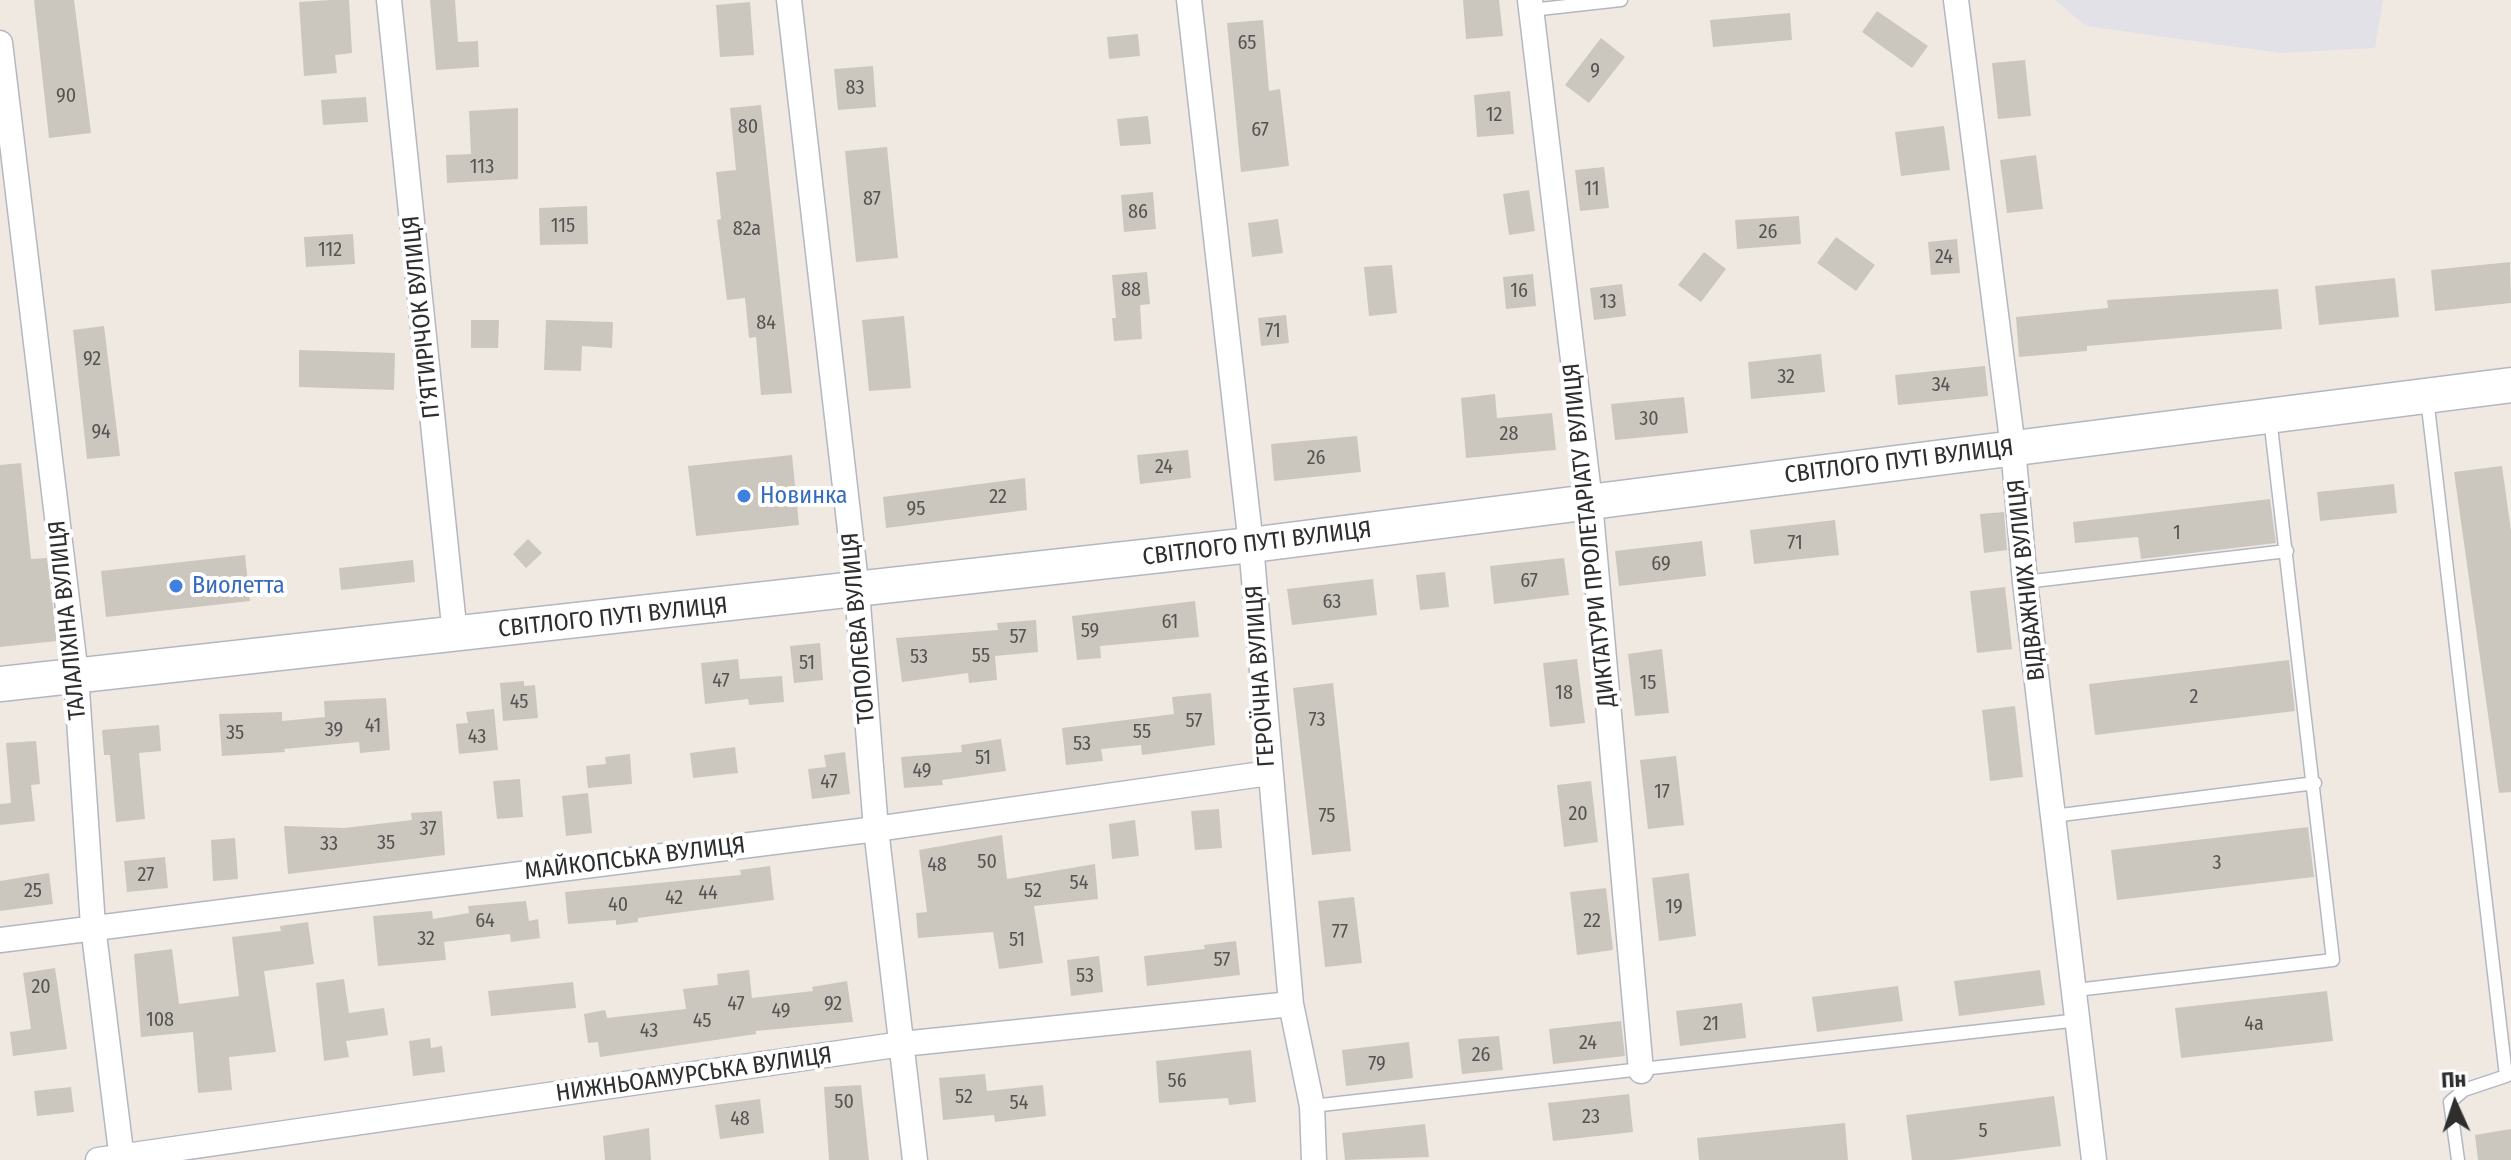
<!DOCTYPE html>
<meta charset="utf-8">
<style>
body{margin:0}
#map{position:relative;width:2511px;height:1160px;overflow:hidden;background:#efe9e1;font-family:"Fira Sans Condensed",sans-serif}
canvas{display:block}
.north{position:absolute;left:2415px;top:1064px;width:80px;height:80px;-webkit-text-stroke:6px #fff;paint-order:stroke;rotate:357deg;font-size:22px;font-weight:700;line-height:32px;text-align:center;color:#2e2e2e}
.north::after{content:'';display:block;margin:auto;width:28px;height:36px;background:#2e2e2e;clip-path:polygon(50% 0,100% 100%,50% 72%,0 100%)}
</style>
<div id="map">
<canvas width="2511" height="1160"></canvas>
<div class="north">Пн</div>
</div>
<script>
const c = document.querySelector('canvas').getContext('2d');
c.lineJoin = 'round';
function fill(path, color) { c.fillStyle = color; c.fill(path, 'evenodd'); }
function stroke(path, color, width, dash) { c.strokeStyle = color; c.lineWidth = width; c.lineCap = dash ? 'butt' : 'round'; c.setLineDash(dash || []); c.stroke(path); }
function write(font, color, halo, rows, align = 'center') {
  c.font = font + ' "Fira Sans Condensed",sans-serif'; c.lineWidth = 8; c.setLineDash([]); c.textBaseline = 'middle'; c.strokeStyle = halo; c.fillStyle = color; for (const [text, x, y, turn = 0] of rows) {
    c.save(); c.translate(x, y); c.rotate((+turn || 0) * Math.PI / 180); c.textAlign = isNaN(turn) ? turn : align; if (halo) c.strokeText(text, 0, 0); c.fillText(text, 0, 0); c.restore();
  }
}
fill(new Path2D(`
 M2055,0H2383L2375,48L2280,53L2086,26Z`), '#e3e1e8');
fill(new Path2D(`
 M34,0H74L91,133L49,138Z
 M330,0H349L352,53L335,55L337,73L304,76L299,2Z
 M430,0H455L458,42L478,41L479,67L436,70Z
 M1463,0H1499L1503,36L1466,39Z
 M750,2L754,55L720,57L716,5Z
 M1877,11L1928,46L1912,68L1862,32Z
 M1790,13L1792,40L1713,47L1710,20Z
 M1263,20L1269,91L1280,89L1289,166L1241,172L1227,23Z
 M1138,34L1140,56L1109,59L1107,37Z
 M1601,38L1625,57L1589,103L1565,85Z
 M2025,60L2031,116L1998,119L1992,63Z
 M873,66L876,107L838,110L834,69Z
 M1510,91L1514,134L1477,137L1474,95Z
 M366,97L368,122L323,125L321,100Z
 M761,105L792,393L761,395L756,337L749,338L745,298L727,300L717,220L721,219L716,172L736,170L730,108Z
 M518,108V179L447,183L446,155L471,154L469,111Z
 M1148,116L1151,144L1120,146L1117,119Z
 M1944,126L1950,170L1901,176L1895,132Z
 M887,147L898,258L856,262L845,151Z
 M2036,155L2043,209L2007,213L2000,160Z
 M1604,167L1609,208L1580,211L1575,170Z
 M1529,190L1535,231L1509,235L1503,194Z
 M1153,192L1156,229L1124,232L1121,195Z
 M587,206L588,244L540,245L539,208Z
 M1799,216L1801,244L1737,249L1735,220Z
 M1278,219L1283,253L1252,257L1248,223Z
 M353,234L355,264L306,267L304,237Z
 M1836,237L1875,265L1856,291L1817,263Z
 M1957,239L1960,273L1931,275L1928,242Z
 M1704,252L1726,269L1701,302L1678,285Z
 M2510,262L2511,303L2435,311L2431,270Z
 M1392,265L1397,313L1369,316L1364,267Z
 M1147,272L1150,304L1140,305L1142,339L1114,341L1112,318H1116L1112,275Z
 M1533,274L1536,306L1506,309L1503,277Z
 M2395,278L2399,317L2319,325L2315,286Z
 M1622,284L1626,316L1594,320L1590,288Z
 M2278,289L2282,329L2087,346V351L2019,357L2016,317L2108,308L2107,300Z
 M1286,315L1289,343L1261,346L1258,318Z
 M904,316L911,388L869,391L862,320Z
 M471,320H499L498,348H471Z
 M546,320L613,322L612,348L582,346L581,371L544,370Z
 M104,326L120,456L87,459L73,330Z
 M299,350L395,353L394,390L299,387Z
 M1821,354L1825,392L1751,399L1748,362Z
 M1985,366L1988,396L1898,405L1895,375Z
 M1495,394L1497,418L1552,413L1556,450L1466,458L1461,398Z
 M1684,397L1688,433L1615,440L1611,404Z
 M1357,436L1361,472L1274,481L1271,444Z
 M1188,450L1191,478L1140,484L1137,455Z
 M792,455L799,525L696,536L688,466Z
 M21,463L31,559L47,558L57,641L0,647V465Z
 M2502,466L2511,531V792L2499,793L2454,472Z
 M1025,478L1027,510L886,528L883,497Z
 M2394,484L2397,513L2320,521L2317,492Z
 M2270,499L2276,543L2141,559L2138,537L2075,543L2073,522Z
 M2004,512L2007,550L1984,553L1980,514Z
 M1835,520L1839,555L1754,564L1750,530Z
 M528,539L542,553L526,568L513,554Z
 M1702,541L1706,576L1619,586L1615,551Z
 M245,555L250,601L106,617L101,571Z
 M1564,558L1569,595L1494,604L1490,566Z
 M413,560L415,582L341,590L339,568Z
 M1445,572L1449,607L1420,610L1416,575Z
 M1373,579L1377,615L1292,625L1287,589Z
 M2005,587L2012,649L1977,653L1970,591Z
 M1195,601L1199,637L1100,646L1101,658L1077,660L1072,616Z
 M1036,620L1038,652L995,656L997,680L969,683L968,673L902,682L896,638L998,630L997,623Z
 M820,643L823,680L794,683L790,646Z
 M1662,649L1669,713L1635,716L1628,654Z
 M738,659L740,679L782,676L784,702L749,705L748,699L705,704L701,663Z
 M1577,659L1585,723L1550,727L1543,663Z
 M2289,660L2295,711L2095,735L2089,684Z
 M524,681V686L535,685L538,718L503,721L500,683Z
 M1333,683L1351,851L1312,855L1293,688Z
 M1211,693L1215,745L1142,755L1141,745L1101,749L1103,761L1066,765L1062,728L1174,714L1172,697Z
 M386,698L390,750L360,753L359,742L284,749L285,752L222,756L219,714L282,712V721L325,717L324,701Z
 M2015,706L2023,777L1990,781L1982,710Z
 M494,709L498,750L459,754L456,724L468,723L466,712Z
 M159,725L161,751L139,753L145,819L116,822L110,755H104L102,730Z
 M1001,739L1006,771L942,780L943,785L904,788L901,757L962,752L961,745Z
 M36,741L40,784L31,785L35,821L0,825V804L11,803L6,743Z
 M735,747L738,773L693,778L690,753Z
 M845,752L850,794L812,799L808,769L826,767L824,755Z
 M630,754L632,784L588,788L586,766L606,764L605,757Z
 M1676,756L1684,825L1648,829L1640,760Z
 M520,779L523,817L497,819L493,781Z
 M1591,781L1598,842L1564,847L1557,785Z
 M588,793L592,833L566,836L562,796Z
 M1219,809L1222,848L1195,850L1191,811Z
 M442,811L445,855L288,874L284,826L344,828L412,820L411,813Z
 M1135,820L1139,856L1112,859L1109,824Z
 M2308,827L2314,877L2117,900L2111,850Z
 M1002,835L1007,879L1095,864L1098,899L1034,906L1043,963L999,969L993,932L918,938L916,913L927,912L919,850Z
 M235,838L238,879L213,881L211,840Z
 M165,857L168,888L127,892L124,861Z
 M770,866L774,900L638,918V922L616,925V920L568,924L565,892L741,875L740,870Z
 M49,873L53,904L0,911V881Z
 M1689,873L1696,936L1659,941L1652,878Z
 M1606,888L1613,950L1577,955L1570,892Z
 M1354,897L1362,963L1325,967L1318,901Z
 M526,901L529,921L538,919L540,938L511,942L510,934L444,942L446,960L378,966L373,916L432,911L433,919L469,913L468,906Z
 M308,922L314,964L264,971L276,1052L229,1057L232,1090L198,1093L193,1032L141,1037L134,954L172,949L179,1004L239,996L232,937L281,931L280,926Z
 M1236,941L1240,975L1147,986L1144,956L1205,949L1204,945Z
 M1099,956L1103,992L1071,996L1067,960Z
 M55,968L67,1049L13,1056L10,1032L31,1029L23,973Z
 M749,970L752,998L813,991L812,987L847,981L853,1022L756,1031V1034L600,1057L598,1042L588,1043L584,1014L605,1010L607,1018L686,1009L683,989L718,985L717,974Z
 M2040,970L2045,1005L1959,1016L1954,981Z
 M344,979L349,1013L384,1008L388,1035L346,1041L349,1057L324,1061L316,983Z
 M573,982L576,1008L491,1016L488,991Z
 M1898,986L1903,1021L1817,1032L1812,997Z
 M2327,991L2333,1041L2181,1058L2175,1008Z
 M1742,1003L1746,1038L1680,1046L1676,1011Z
 M1621,1021L1625,1056L1553,1064L1549,1029Z
 M1499,1036L1503,1070L1462,1074L1458,1039Z
 M430,1038L431,1048L442,1046L445,1072L413,1076L409,1041Z
 M1409,1042L1413,1078L1346,1086L1342,1050Z
 M1251,1050L1256,1102L1229,1105L1228,1098L1159,1103L1156,1061Z
 M985,1074L987,1091L1043,1085L1046,1116L995,1122L994,1115L943,1120L939,1078Z
 M861,1085L869,1160H829L824,1087Z
 M71,1087L74,1112L37,1116L34,1091Z
 M1629,1094L1633,1132L1553,1141L1548,1103Z
 M2054,1096L2061,1146L1953,1160H1912L1906,1115Z
 M760,1099L764,1133L720,1139L715,1105Z
 M1845,1123L1848,1160H1699L1697,1138Z
 M1425,1124L1429,1157L1345,1160L1342,1133Z
 M649,1128L651,1160H605L603,1136Z
 M2511,1129V1160H2478L2475,1135Z`), '#cbc7bf');
const lane = new Path2D(`
 M1531,10L1621,0
 M2427,398L2506,1076L2464,1090L2450,1102L2458,1160
 M2025,582L2287,551
 M2053,816L2315,783
 M2076,990L2333,960L2270,418
 M1312,1106L2079,1020`);
const street = new Path2D(`
 M389,0L455,635
 M789,0L857,591L876,829L915,1160
 M1189,0L1251,545L1291,1004L1312,1106L1314,1160
 M1530,0L1590,502L1641,1071
 M1956,0L2013,448L2025,582L2094,1160
 M0,43L76,675L93,926L122,1160
 M0,940L876,829L1269,773
 M98,1160L902,1044L1291,1004`);
const secondary = new Path2D(`
 M0,684L1251,545L2511,385`);
stroke(lane, '#b4b7c1', 15);
stroke(street, '#b4b7c1', 27);
stroke(secondary, '#b4b7c1', 37);
stroke(lane, '#fff', 12);
stroke(street, '#fff', 24);
stroke(secondary, '#fff', 34);
for (const [x, y, r, color] of [
 [744,496,8,"#3f7fe0"],
 [176,586,8,"#3f7fe0"]
]) { const dot = new Path2D(); dot.arc(x, y, r, 0, 2 * Math.PI); c.fillStyle = color; c.fill(dot); stroke(dot, '#fff', 3); }
write('20px', '#555452', null, [
 ["65",1247,43],
 ["9",1595,71],
 ["83",855,88],
 ["90",66,96],
 ["12",1494,115],
 ["80",748,127],
 ["67",1260,130],
 ["113",482,167],
 ["11",1592,189],
 ["87",872,199],
 ["86",1138,212],
 ["115",563,226],
 ["82а",747,229],
 ["26",1768,232],
 ["112",330,250],
 ["24",1944,257],
 ["88",1131,290],
 ["16",1519,291],
 ["13",1608,302],
 ["84",766,323],
 ["71",1273,331],
 ["92",92,359],
 ["32",1786,377],
 ["34",1941,385],
 ["30",1649,419],
 ["94",101,432],
 ["28",1509,434],
 ["26",1316,458],
 ["24",1164,467],
 ["22",998,497],
 ["95",916,509],
 ["1",2177,533],
 ["71",1795,543],
 ["69",1661,564],
 ["67",1529,581],
 ["63",1332,602],
 ["61",1170,622],
 ["59",1090,631],
 ["57",1018,637],
 ["55",981,656],
 ["53",919,657],
 ["51",807,663],
 ["47",721,681],
 ["15",1648,683],
 ["18",1564,693],
 ["2",2194,697],
 ["45",519,702],
 ["73",1317,720],
 ["57",1194,721],
 ["41",373,726],
 ["39",334,730],
 ["55",1142,732],
 ["35",235,733],
 ["43",477,737],
 ["53",1082,744],
 ["51",983,758],
 ["49",922,771],
 ["47",829,782],
 ["17",1662,792],
 ["20",1578,814],
 ["75",1327,816],
 ["37",428,829],
 ["35",386,843],
 ["33",329,844],
 ["50",987,862],
 ["3",2217,863],
 ["48",937,865],
 ["27",146,875],
 ["54",1079,883],
 ["25",33,891],
 ["52",1033,891],
 ["44",708,893],
 ["42",674,898],
 ["40",618,905],
 ["19",1674,907],
 ["64",485,921],
 ["22",1592,921],
 ["77",1340,932],
 ["32",426,939],
 ["51",1017,940],
 ["57",1222,960],
 ["53",1085,976],
 ["20",41,987],
 ["47",736,1004],
 ["92",833,1004],
 ["49",781,1011],
 ["108",160,1020],
 ["45",702,1021],
 ["21",1711,1024],
 ["4а",2254,1024],
 ["43",649,1031],
 ["24",1588,1043],
 ["26",1481,1055],
 ["79",1377,1064],
 ["56",1177,1081],
 ["52",964,1097],
 ["50",844,1102],
 ["54",1019,1103],
 ["23",1591,1117],
 ["48",740,1119],
 ["5",1983,1131]
]);
write('24px', '#2e2e2e', '#fff', [
 ["П’ЯТИРІЧОК ВУЛИЦЯ",422,317,-96],
 ["СВІТЛОГО ПУТІ ВУЛИЦЯ",1899,462,-7],
 ["ДИКТАТУРИ ПРОЛЕТАРІАТУ ВУЛИЦЯ",1590,535,-96],
 ["СВІТЛОГО ПУТІ ВУЛИЦЯ",1257,544,-7],
 ["ВІДВАЖНИХ ВУЛИЦЯ",2027,580,-96],
 ["СВІТЛОГО ПУТІ ВУЛИЦЯ",613,618,-6],
 ["ТАЛАЛІХІНА ВУЛИЦЯ",68,620,-96],
 ["ТОПОЛЄВА ВУЛИЦЯ",859,628,-95],
 ["ГЕРОЇЧНА ВУЛИЦЯ",1261,676,-94],
 ["МАЙКОПСЬКА ВУЛИЦЯ",635,859,-7],
 ["НИЖНЬОАМУРСЬКА ВУЛИЦЯ",694,1075,-8]
]);
write('24px', '#366cbe', '#fff', [
 ["Новинка",760,496],
 ["Виолетта",192,586]
], 'left');
</script>
